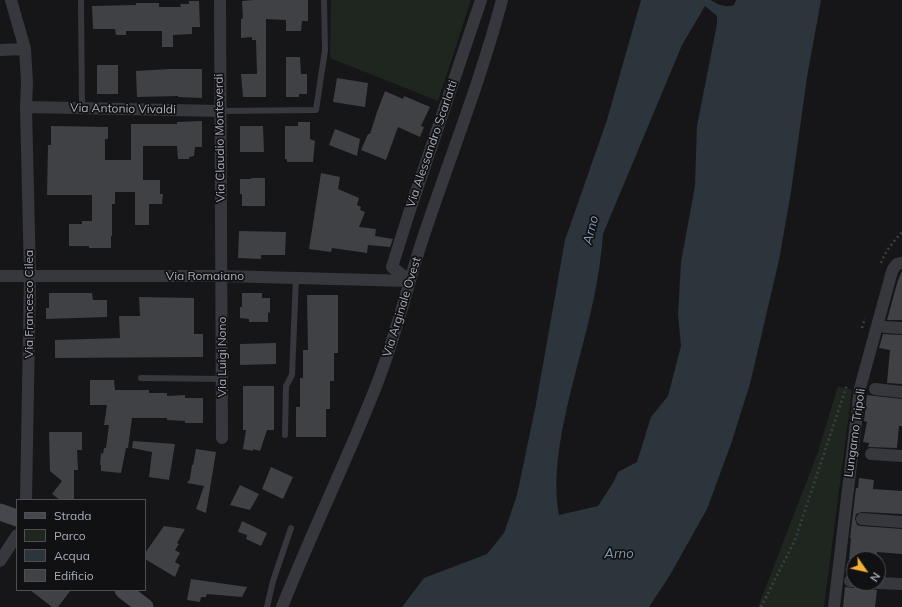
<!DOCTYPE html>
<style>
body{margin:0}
#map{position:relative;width:902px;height:607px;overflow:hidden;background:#161618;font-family:Mulish,sans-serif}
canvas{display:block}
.legend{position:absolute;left:16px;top:499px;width:130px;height:92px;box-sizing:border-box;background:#111113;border:1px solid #4d4f55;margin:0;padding:5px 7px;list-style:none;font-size:12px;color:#a8adb8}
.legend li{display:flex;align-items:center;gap:8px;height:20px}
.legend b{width:20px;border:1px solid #4d4f55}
.north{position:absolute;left:846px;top:551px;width:40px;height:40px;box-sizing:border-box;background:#111113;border:1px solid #4d4f55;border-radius:50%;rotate:124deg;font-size:11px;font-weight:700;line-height:16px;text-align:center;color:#a8adb8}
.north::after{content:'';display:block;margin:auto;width:14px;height:18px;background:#f2b134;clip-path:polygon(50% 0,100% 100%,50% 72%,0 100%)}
</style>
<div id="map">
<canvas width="902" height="607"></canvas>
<ul class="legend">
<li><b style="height:5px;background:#45474d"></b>Strada</li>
<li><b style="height:11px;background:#1e261f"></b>Parco</li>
<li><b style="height:11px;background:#2c353c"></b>Acqua</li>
<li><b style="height:11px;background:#404145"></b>Edificio</li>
</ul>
<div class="north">N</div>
</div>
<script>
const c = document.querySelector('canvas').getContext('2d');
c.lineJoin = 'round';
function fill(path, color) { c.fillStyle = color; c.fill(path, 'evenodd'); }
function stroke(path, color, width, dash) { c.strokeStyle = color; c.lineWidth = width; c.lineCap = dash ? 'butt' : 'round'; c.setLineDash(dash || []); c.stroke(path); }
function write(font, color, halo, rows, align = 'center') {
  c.font = font + ' Mulish,sans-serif'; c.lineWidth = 3.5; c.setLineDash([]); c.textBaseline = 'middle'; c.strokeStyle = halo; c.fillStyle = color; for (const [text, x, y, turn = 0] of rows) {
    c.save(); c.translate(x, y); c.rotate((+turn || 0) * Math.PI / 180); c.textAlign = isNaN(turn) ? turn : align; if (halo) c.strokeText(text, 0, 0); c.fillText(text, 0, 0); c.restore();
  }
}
fill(new Path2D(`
 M331,0H471L438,101L330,58Z
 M838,386L852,390L824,607H758L818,452Z`), '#1e261f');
fill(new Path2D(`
 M641,0H711C718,5 726,8 734,5L736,0H821L807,77L791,192L779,260L750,384L731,444L707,509L670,575L649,607H402L424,578L487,554L504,533L517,495L536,404L565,240L607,120ZM705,6L717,16V24L697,126L695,186L681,262L678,315L681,346L668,396L651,417L637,462L618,472L613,483L598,506L559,515C550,466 567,407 579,359C590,318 600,277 603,234L682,45Z`), '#2c353c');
fill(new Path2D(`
 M254,0H308V21H302L301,31H286V20L266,19V97H243L241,74H257L256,40H252V37L241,38V19L243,18L242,1Z
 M189,1H199L200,27H192V34L173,35V47H162V31H126V35H116L115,29H93L92,6L136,5V3H159V7H181L180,4H189Z
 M286,57H300L301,74H307V94H299V97H286Z
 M97,65H118V94H97Z
 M169,69H202V98L178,97V96L137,97L136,71Z
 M337,78L368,83L365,107L333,102Z
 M385,91L403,99L404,96L430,107L421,126L424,127L420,137L398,127L386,160L361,150L368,134H370L377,112Z
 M202,121V147H195L194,156L189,157V159H178L177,146H143V180H160V194H163L162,204H149V225H135V192H115V204H112V236H111V248H89V246H69V224H82V221H92V195H47L48,145H51V126L108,127V139H105V160H131V124H177V122Z
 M298,122H310V139L315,141L313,162H287V159H285V126H298Z
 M240,126H263L264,152H240Z
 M335,129L360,139L357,156L329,145Z
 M321,173L340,177L338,189L359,198L357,205L361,207L360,210L365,212L359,227L376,229L375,236L393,239L390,247L368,245L367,253L332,248L331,252L309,249Z
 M251,178H265V206H242V194H240V179H251Z
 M239,231L286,232L285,255H261V259L238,258Z
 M902,271V320H887L898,280Z
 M49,293H92L93,300H107V317L46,319V308H49Z
 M242,293H262V298H270V313L268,312V322H249V319L240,318V307H242Z
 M307,295H338V353H334V381H330V409H326V437H296V407H300V378H303V350H308Z
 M139,297L194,298V334H203V357L55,358V340L120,338L119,316H140Z
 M883,334L902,335V384L887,383L890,350L879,348Z
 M276,343V364L240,365V344Z
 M90,380H114L115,390H149V393H167V396L185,395V398H203V423H185V421L167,420V418H132L128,448H126L121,473L101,471V465H100L101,453L103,454L104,448H106L109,425H104L107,405H90Z
 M243,386H274V430H267L260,451L253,449V451L243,449L246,430H243Z
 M867,395L902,399V426H899L897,448L868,447L869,443L863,442L867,422L864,421Z
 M49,432H82V450H77L78,470H74V500H60L52,494L62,481L50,471Z
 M133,441L175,444L169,480L149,477L152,452L132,448Z
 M196,449L216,452L206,513L196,509L204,486L187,483L190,479L192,465H193Z
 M271,467L293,477L283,499L262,489Z
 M859,478L874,480L873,489L902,491V514L862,512L856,514L855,519L857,525L861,526L902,529V554L877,552L876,559H849L851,538H850L856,488H858Z
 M240,485L259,494L250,510L230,505Z
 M242,521L267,533L261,546L246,539L247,535L238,532Z
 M164,526L185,529L177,543L179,544L175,550L180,553L175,562L180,565L175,577L145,559V553Z
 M191,579L247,587L242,597L207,594L206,597H201L200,602L187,600Z
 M845,587L877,590L875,607H843Z
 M30,590H71L58,607H52Z`), '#404145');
stroke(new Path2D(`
 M881,263C885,251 894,241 902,232
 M862,328L865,318
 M761,607L795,540L847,385`), '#3d3f44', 2.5, [2, 3]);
stroke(new Path2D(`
 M81,0L82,108
 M220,111L316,110L325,50L324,0
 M141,378L222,379
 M285,435L286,386L292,375L296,277
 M267,607L273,581L291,528`), '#37383d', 6);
stroke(new Path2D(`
 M11,0L25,49L27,82L26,107L30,276L26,500
 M220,0L222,438
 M0,50L25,49
 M26,107L220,111
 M0,276H222L410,281
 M410,281L392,267L409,213L481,0
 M885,327L902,328
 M875,389L902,392
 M871,454L902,456
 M862,519L902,522
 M0,561L17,535
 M850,581H854
 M878,583L902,584
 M282,607C311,534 346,462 375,389C394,342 406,292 421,244C448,162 480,83 502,0
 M834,607L860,388L891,275L893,269L897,264L902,263`), '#37383d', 12);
stroke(new Path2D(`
 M0,512L17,518
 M123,590L145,607`), '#45474d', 17);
write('12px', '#a8adb8', '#111113', [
 ["Via Antonio Vivaldi",123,109,1],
 ["Via Claudio Monteverdi",220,138,-91],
 ["Via Alessandro Scarlatti",432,144,-71],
 ["Via Romaiano",205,276],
 ["Via Francesco Cilea",29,304,-90],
 ["Via Arginale Ovest",402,307,-73],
 ["Via Luigi Nono",222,357,-90],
 ["Lungarno Tripoli",855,433,-82]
]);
write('italic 13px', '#7f9bb3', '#111113', [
 ["Arno",591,230,-76],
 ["Arno",619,554]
]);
</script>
